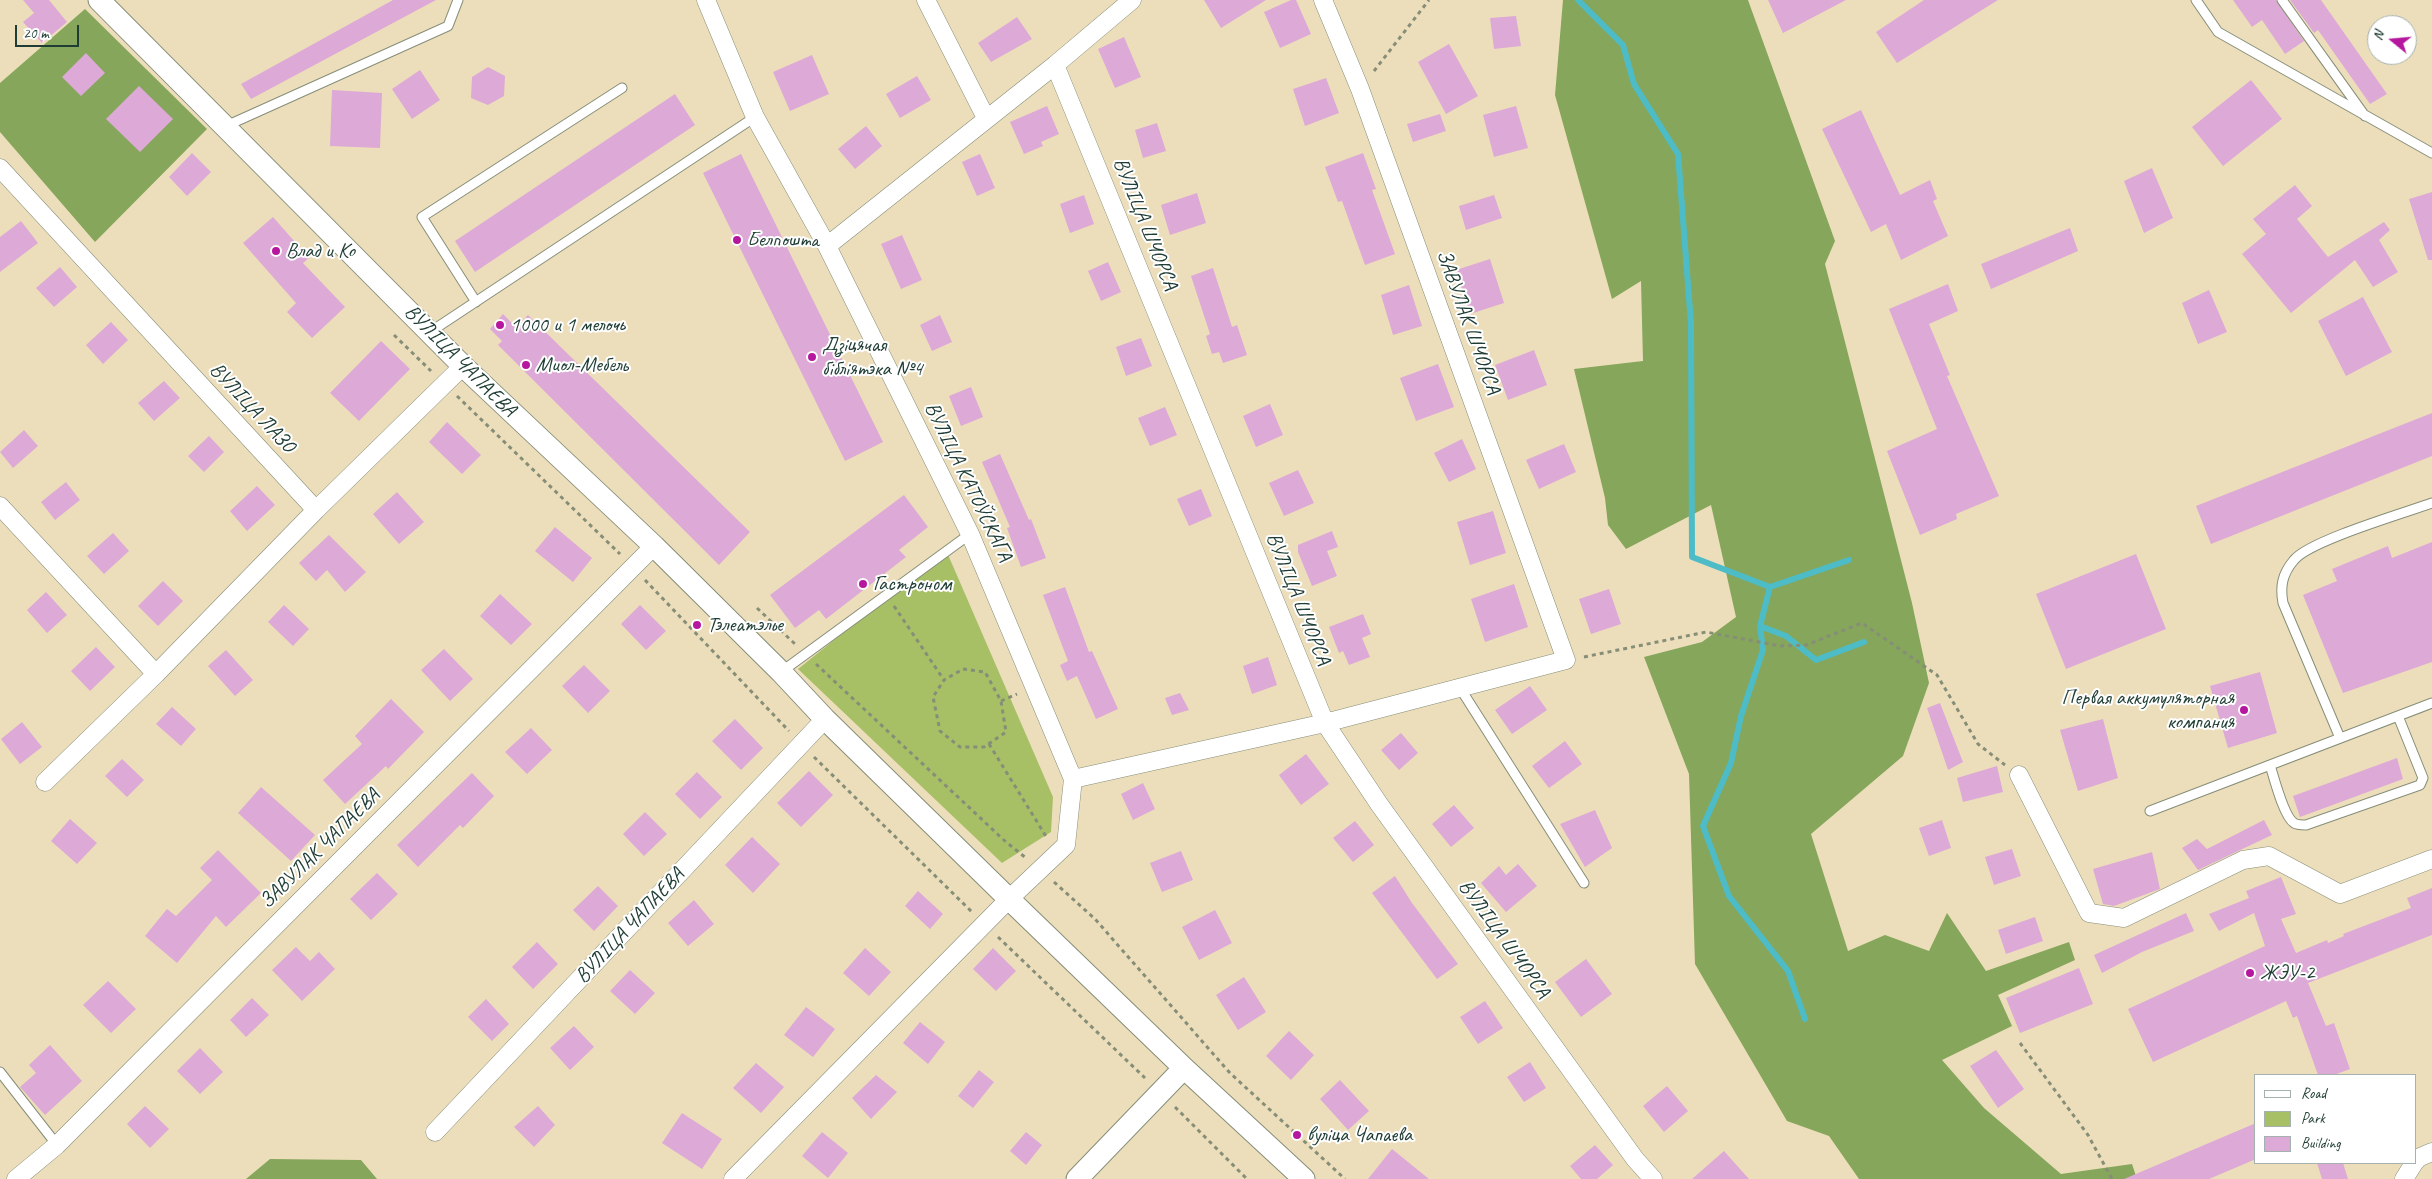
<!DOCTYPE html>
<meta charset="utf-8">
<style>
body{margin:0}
#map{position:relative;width:2432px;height:1179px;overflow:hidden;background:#eddebb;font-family:Caveat,sans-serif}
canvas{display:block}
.legend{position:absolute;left:2254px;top:1074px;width:162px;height:90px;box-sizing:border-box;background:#fff;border:1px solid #a5b1ae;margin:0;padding:6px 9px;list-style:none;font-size:15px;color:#1f3d34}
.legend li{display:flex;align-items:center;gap:10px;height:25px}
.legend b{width:25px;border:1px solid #a5b1ae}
.north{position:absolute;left:2367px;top:15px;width:50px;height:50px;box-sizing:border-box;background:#fff;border:1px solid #a5b1ae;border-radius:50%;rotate:287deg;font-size:14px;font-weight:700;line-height:20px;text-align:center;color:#1f3d34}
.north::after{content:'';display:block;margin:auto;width:18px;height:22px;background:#b5179e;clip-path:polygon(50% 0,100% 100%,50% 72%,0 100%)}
.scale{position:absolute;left:15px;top:25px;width:64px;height:22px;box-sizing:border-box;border:2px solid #1f3d34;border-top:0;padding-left:6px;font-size:15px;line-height:18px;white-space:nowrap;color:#1f3d34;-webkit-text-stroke:4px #fff;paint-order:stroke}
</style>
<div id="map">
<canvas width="2432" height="1179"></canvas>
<ul class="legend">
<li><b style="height:6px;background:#fff"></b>Road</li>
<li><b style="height:14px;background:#a7c066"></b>Park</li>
<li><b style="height:14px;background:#dda9d6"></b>Building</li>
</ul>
<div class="north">N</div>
<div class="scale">20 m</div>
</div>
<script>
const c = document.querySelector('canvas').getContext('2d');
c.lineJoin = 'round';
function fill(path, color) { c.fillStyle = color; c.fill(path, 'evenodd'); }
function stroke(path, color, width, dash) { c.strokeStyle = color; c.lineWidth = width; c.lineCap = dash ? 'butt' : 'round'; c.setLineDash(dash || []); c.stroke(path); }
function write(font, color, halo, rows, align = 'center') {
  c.font = font + ' Caveat,sans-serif'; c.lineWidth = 4; c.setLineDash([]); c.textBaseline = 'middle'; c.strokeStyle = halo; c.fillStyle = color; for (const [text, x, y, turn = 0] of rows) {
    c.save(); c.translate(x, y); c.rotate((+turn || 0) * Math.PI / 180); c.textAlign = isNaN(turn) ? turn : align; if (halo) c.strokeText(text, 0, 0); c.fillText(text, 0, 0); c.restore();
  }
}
fill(new Path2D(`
 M946,550L1053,797L1051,832L1002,863L798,669Z`), '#a7c066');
fill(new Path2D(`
 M1563,0H1748L1835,241L1825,264L1912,603L1929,683L1903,756L1811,834L1848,951L1885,935L1929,951L1947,913L1986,971L2069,942L2075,960L1998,995L2012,1026L1942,1060L1984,1108L2061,1174L2132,1164L2137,1179H1859L1829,1136L1787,1121L1695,964L1689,774L1644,657L1702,642L1736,617L1711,505L1626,549L1608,525L1605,498L1574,369L1643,361L1641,281L1612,299L1555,95Z
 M85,9L207,129L95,242L0,132V83Z
 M270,1159L361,1160L377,1179H246Z`), '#85a65b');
stroke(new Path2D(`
 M1578,0L1623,45L1634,84L1678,154L1691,324L1692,557L1770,587L1760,626L1763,650L1741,716L1731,763L1703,826L1729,896L1788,971L1805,1019
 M1770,587L1849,560
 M1760,626L1786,636L1816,660L1864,642`), '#4ebcc6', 6);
fill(new Path2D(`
 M23,0H49L67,22L42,43L23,22L34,13Z
 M393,0H436L251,99L241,84Z
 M1204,0H1266L1221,28Z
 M1291,0H1296L1311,34L1280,48L1264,12Z
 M1768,0H1846L1783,33Z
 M1924,0H1998L1897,63L1876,32Z
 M2233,0H2276L2304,41L2285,54L2262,20L2252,27Z
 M2290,0H2321L2387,94L2370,104L2318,30L2314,33Z
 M1516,16L1521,46L1494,49L1490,18Z
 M1017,17L1032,39L991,62L978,43Z
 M1124,37L1141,77L1115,88L1098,49Z
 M1449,44L1478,96L1446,114L1418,62Z
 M86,53L105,73L81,96L62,77Z
 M812,55L829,94L790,111L773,72Z
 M488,67L505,76L504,96L488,105L471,98L472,77Z
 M420,70L440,100L412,119L392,89Z
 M917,76L931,100L900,118L886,94Z
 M1326,78L1339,113L1305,126L1293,89Z
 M2251,80L2282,119L2223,166L2192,127Z
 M139,86L173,119L140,152L106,119Z
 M332,90L382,93L380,148L330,146Z
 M675,94L695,125L475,272L455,241Z
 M1047,106L1059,134L1041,142L1043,146L1024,154L1010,122Z
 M1516,106L1528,148L1494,157L1483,115Z
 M1861,110L1900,195L1930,180L1937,199L1933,201L1948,236L1901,260L1886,224L1871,232L1822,129Z
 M1440,114L1446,131L1413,142L1407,124Z
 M1157,123L1166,151L1143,158L1135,130Z
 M866,126L882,146L855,169L838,149Z
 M192,153L211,172L187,196L169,177Z
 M1363,153L1376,189L1372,190L1395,254L1365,265L1342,201L1338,202L1325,167Z
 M741,154L883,442L845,461L703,173Z
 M980,154L995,188L977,196L962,162Z
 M2152,168L2173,218L2144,233L2124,181Z
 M2295,185L2312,206L2297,219L2328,257L2384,222L2390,230L2379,240L2398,272L2373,287L2355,260L2291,313L2242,254L2266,234L2253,219Z
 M2432,192V260H2428L2409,199Z
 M1197,193L1206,223L1170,235L1161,205Z
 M1084,195L1094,224L1070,233L1060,204Z
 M1494,195L1502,218L1466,230L1459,206Z
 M273,217L309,258L303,263L345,307L312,338L287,312L296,303L243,243Z
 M21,221L38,243L0,272V237Z
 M2070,228L2078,251L1991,289L1981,264Z
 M902,235L922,280L901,289L881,244Z
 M1490,259L1504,303L1470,314L1456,270Z
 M1108,262L1121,292L1101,301L1088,271Z
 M60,267L77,287L54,307L36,288Z
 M1213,268L1232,327L1237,325L1247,355L1223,363L1219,352L1212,354L1206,336L1210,334L1191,276Z
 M1948,284L1958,311L1929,324L1950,375L1947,376L1999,496L1956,514L1957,519L1920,535L1887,451L1937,429L1889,309Z
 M1409,285L1422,326L1393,335L1381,295Z
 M2209,290L2227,332L2198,344L2182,303Z
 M2363,297L2392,352L2346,376L2318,321Z
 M503,314L516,327L528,315L750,532L719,565L498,345L502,341L490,329Z
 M940,315L952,342L932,351L920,325Z
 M111,322L128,340L103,364L86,345Z
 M1141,338L1152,366L1126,376L1116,347Z
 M381,341L410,369L359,421L330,393Z
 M1534,350L1547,385L1508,400L1495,365Z
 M1438,364L1454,407L1416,421L1400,378Z
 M164,381L180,398L154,421L138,403Z
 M971,387L983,417L961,426L949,396Z
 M1270,404L1283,435L1256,447L1243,416Z
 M1165,407L1177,435L1150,446L1138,418Z
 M2432,413V456L2211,544L2196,506Z
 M447,422L481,455L462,474L429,442Z
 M24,430L38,446L13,468L0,452Z
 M209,436L224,452L204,472L188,456Z
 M1462,439L1476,469L1449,482L1434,453Z
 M1564,444L1576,472L1539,489L1526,460Z
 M1000,454L1029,520L1031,519L1046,558L1021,567L1007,528L1010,527L982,462Z
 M1298,470L1314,503L1284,516L1269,483Z
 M66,482L80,500L55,520L41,502Z
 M257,486L275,505L247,531L230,511Z
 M1201,489L1212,516L1189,526L1177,499Z
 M397,492L424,522L399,544L373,514Z
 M904,495L928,527L899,550L906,557L826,619L819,610L795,628L770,595Z
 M1493,511L1506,553L1470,565L1457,522Z
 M555,527L592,558L573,582L535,551Z
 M1332,531L1338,547L1327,551L1337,576L1312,586L1298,552V545Z
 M113,533L129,551L104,574L87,556Z
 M329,535L366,572L345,592L327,570L316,581L299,563Z
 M2432,542V662L2343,693L2303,595L2337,581L2332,569L2388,546L2392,558Z
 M2136,554L2166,629L2066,669L2036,594Z
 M163,581L183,601L158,626L138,606Z
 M1514,584L1528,627L1485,642L1471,599Z
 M1065,587L1089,652L1092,651L1118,709L1096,719L1077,676L1067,681L1060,665L1068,661L1043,595Z
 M1609,589L1621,624L1591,634L1579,599Z
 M46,592L67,615L47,633L27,610Z
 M500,594L532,624L511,645L480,616Z
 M284,605L309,629L293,646L268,622Z
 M640,605L666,631L646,650L621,624Z
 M1363,614L1371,634L1362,638L1370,657L1349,665L1343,651L1339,653L1329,627Z
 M96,647L115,667L90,691L71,671Z
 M444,649L473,679L450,701L421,670Z
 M226,650L253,680L235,696L208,666Z
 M1268,657L1277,685L1252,694L1243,666Z
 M584,665L610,691L588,713L562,686Z
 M2260,672L2277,733L2228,748L2210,686Z
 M1530,686L1547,710L1512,734L1495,710Z
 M1180,693L1189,710L1172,715L1165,698Z
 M391,699L424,732L388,769L386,766L345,804L323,780L362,744L355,736Z
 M1940,703L1963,762L1948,770L1927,708Z
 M172,707L196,729L181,746L156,724Z
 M735,719L763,748L741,770L712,741Z
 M2103,719L2118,778L2078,791L2060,730Z
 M22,722L42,747L20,764L1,739Z
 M531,728L552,750L527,774L505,752Z
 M1401,733L1418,753L1399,770L1381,750Z
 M1565,741L1582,764L1549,788L1532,766Z
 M1306,754L1329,784L1301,805L1279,775Z
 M2397,758L2403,779L2300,817L2293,796Z
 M122,759L144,780L127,797L105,776Z
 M1997,766L2003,792L1963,802L1957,778Z
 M809,771L833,795L801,827L777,803Z
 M697,772L722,797L700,819L675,794Z
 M472,773L494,796L463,828L460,825L418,867L397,845Z
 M1143,783L1155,809L1133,820L1121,794Z
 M261,787L315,835L291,861L238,813Z
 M1454,805L1474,828L1451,847L1432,824Z
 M1595,810L1612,848L1585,867L1560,824Z
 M645,812L667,834L644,856L623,834Z
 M70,819L97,843L77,864L51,841Z
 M1942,820L1951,848L1929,856L1919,828Z
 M2264,820L2272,835L2198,870L2182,848L2197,839L2207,849Z
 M1355,821L1374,845L1353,862L1333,838Z
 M752,837L780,864L753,893L725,865Z
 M2012,849L2021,876L1994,885L1985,857Z
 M218,850L261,893L226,927L216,916L177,963L145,936L167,909L176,916L212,880L200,868Z
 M1181,851L1193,880L1162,892L1150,863Z
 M2152,852L2160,889L2114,906L2103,904L2093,869Z
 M1518,864L1537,886L1506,912L1481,883L1499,866L1506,875Z
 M377,873L398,894L371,920L350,899Z
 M1395,876L1412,903L1458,964L1437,979L1372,893Z
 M2281,877L2296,914L2281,919L2296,953L2327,940L2328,943L2344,936L2343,934L2411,908L2407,898L2432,888V935L2308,983L2326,1026L2334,1023L2350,1069L2334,1075H2318L2297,1016L2293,1018L2286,1001L2153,1062L2128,1009L2265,946L2254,913L2219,931L2209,914L2249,898L2246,891Z
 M598,886L618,906L594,931L573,910Z
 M918,891L943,914L930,929L905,906Z
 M694,900L714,924L688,946L668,923Z
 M1215,910L1232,943L1199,960L1182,927Z
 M2186,913L2194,931L2142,952L2102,973L2094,955Z
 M2035,917L2043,941L2006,954L1998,930Z
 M537,942L558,964L533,989L512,967Z
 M296,947L310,961L319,952L335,969L302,1001L272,970Z
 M865,948L891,972L869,996L843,973Z
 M993,948L1016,971L996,991L973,969Z
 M1586,959L1612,994L1581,1017L1555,982Z
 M2079,968L2093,1004L2020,1033L2006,998Z
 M630,970L655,993L635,1014L610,991Z
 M1244,977L1266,1012L1238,1030L1216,995Z
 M108,981L136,1009L111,1033L83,1005Z
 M252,998L269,1015L246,1037L230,1020Z
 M486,999L509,1024L492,1041L468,1017Z
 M1485,1001L1503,1028L1478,1044L1460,1017Z
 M806,1007L835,1029L813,1057L784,1035Z
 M920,1022L945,1042L928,1064L903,1043Z
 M574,1026L594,1047L570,1070L550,1048Z
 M1289,1031L1314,1055L1291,1080L1266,1056Z
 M50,1045L82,1081L45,1115L20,1087L36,1073L29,1065Z
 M200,1048L223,1072L200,1094L177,1071Z
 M1996,1050L2024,1089L1998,1108L1970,1066Z
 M1530,1062L1546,1088L1524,1102L1507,1077Z
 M756,1063L784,1087L761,1113L733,1088Z
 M979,1070L994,1082L973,1108L958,1096Z
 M876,1075L897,1092L871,1119L852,1098Z
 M1340,1080L1369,1111L1348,1130L1320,1099Z
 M1667,1086L1688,1111L1664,1132L1643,1106Z
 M145,1106L169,1129L150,1148L127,1124Z
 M538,1106L555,1125L534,1147L514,1127Z
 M682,1113L722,1139L702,1169L662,1143Z
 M2256,1123V1159L2209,1179H2124Z
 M822,1132L848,1153L828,1178L802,1156Z
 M1026,1132L1042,1145L1026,1165L1010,1151Z
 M1595,1145L1613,1165L1597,1179H1581L1570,1166Z
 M1392,1149L1429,1179H1368Z
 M1724,1151L1749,1179H1692Z
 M2317,1163H2343L2348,1179H2322Z`), '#dda9d6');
const service = new Path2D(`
 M2196,0L2218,32L2432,153
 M2282,0L2365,116
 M226,126L448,26L458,0
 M476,302L422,217L622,88
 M430,332L755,117
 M781,672L970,534
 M1460,688L1584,883
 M2340,738L2283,603C2280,587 2282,574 2294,560C2309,541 2404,513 2432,503
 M2270,765C2274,778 2284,817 2294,823C2297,825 2302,825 2306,825L2420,785L2423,778L2398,716
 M2150,811L2432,703
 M0,1072L57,1145`);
const minor = new Path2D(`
 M706,0L755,117L827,246L970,534L1073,779L1066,845L1009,899L733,1179
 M926,0L986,118
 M1055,65L1325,723L1379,804L1635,1159L1653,1179
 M0,168L316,510L156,674L45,782
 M827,246L1055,65L1132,0
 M0,506L156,674
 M316,510L463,366
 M2019,775L2089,913L2124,918L2243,860L2269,856L2340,894L2432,859
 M1073,779L1325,723L1566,660L1360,89L1323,0
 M435,1132L825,719
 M2416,1161L2418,1158L2432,1152
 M16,1179L57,1145L654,546
 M2404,1179L2414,1163`);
const tertiary = new Path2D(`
 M99,0L463,366L654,546L781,672L825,719L1009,899L1184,1068L1304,1179
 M1077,1179L1184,1068`);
stroke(service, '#868e78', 11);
stroke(minor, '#868e78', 19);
stroke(tertiary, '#868e78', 23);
stroke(new Path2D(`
 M1374,71L1429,0
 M394,335L431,371
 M457,396L620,554
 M645,580L789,731
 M894,606L944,680
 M757,608L795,644
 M1584,657L1706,632L1780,646L1806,645L1862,623L1937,675L1978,744L2005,765
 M816,664L1006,842L1026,858
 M963,669L985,672L1001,701L1006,732L984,747H960L940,731L933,697L944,680Z
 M1001,701L1017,694
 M989,744L1047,838
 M814,757L972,912
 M1054,882L1095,919L1230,1073L1345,1179
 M998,937L1145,1078
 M2020,1043L2088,1135L2112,1179
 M1175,1107L1247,1179`), '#868e78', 3, [4, 4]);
stroke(service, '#fff', 9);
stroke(minor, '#fff', 18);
stroke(tertiary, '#fff', 21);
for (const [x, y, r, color] of [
 [737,240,5,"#b5179e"],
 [276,251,5,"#b5179e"],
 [500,325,5,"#b5179e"],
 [812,357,5,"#b5179e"],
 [526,365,5,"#b5179e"],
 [863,584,5,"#b5179e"],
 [697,625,5,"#b5179e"],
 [2244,710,5,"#b5179e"],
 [2250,973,5,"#b5179e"],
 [1297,1135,5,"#b5179e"]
]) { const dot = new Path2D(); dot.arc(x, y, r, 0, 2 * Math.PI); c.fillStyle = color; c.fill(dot); stroke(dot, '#fff', 2); }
write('21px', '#1f3d34', '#fff', [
 ["ВУЛІЦА ШЧОРСА",1145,224,68],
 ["ЗАВУЛАК ШЧОРСА",1468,322,70],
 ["ВУЛІЦА ЧАПАЕВА",460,361,45],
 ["ВУЛІЦА ЛАЗО",252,408,47],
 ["ВУЛІЦА КАТОЎСКАГА",968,482,64],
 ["ВУЛІЦА ШЧОРСА",1298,599,68],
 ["ЗАВУЛАК ЧАПАЕВА",320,849,-45],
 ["ВУЛІЦА ЧАПАЕВА",630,926,-47],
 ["ВУЛІЦА ШЧОРСА",1504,939,54]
]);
write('21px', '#1f3d34', '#fff', [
 ["Белпошта",747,240],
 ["Влад и Ко",286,251],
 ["1000 и 1 мелочь",510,325],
 ["Дзіцячая",822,345],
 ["бібліятэка №4",822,369],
 ["Миол-Мебель",536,365],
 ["Гастроном",873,584],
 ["Тэлеатэлье",707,625],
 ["Первая аккумуляторная",2234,698,"right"],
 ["компания",2234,722,"right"],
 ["ЖЭУ-2",2260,973],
 ["вуліца Чапаева",1307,1135]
], 'left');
</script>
